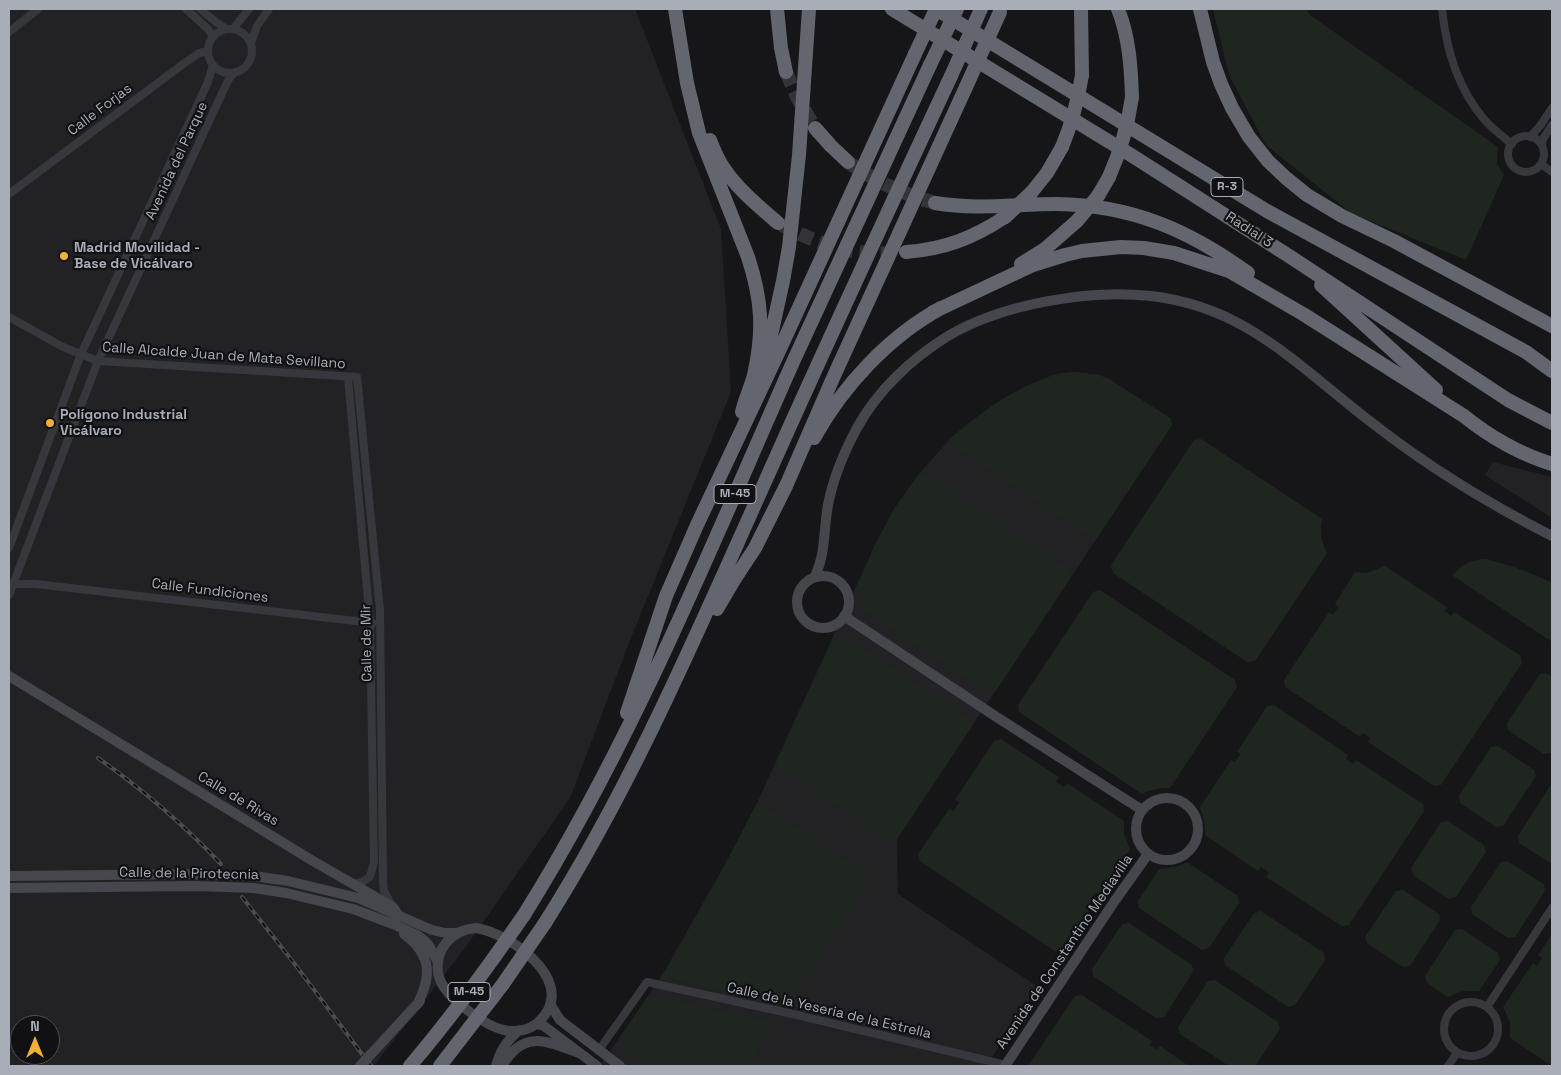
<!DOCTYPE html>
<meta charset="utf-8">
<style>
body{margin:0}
#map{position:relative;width:1561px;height:1075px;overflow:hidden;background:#161618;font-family:"Space Grotesk",sans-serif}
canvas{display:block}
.frame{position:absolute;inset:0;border:10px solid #a8adb8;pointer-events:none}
.north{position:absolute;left:10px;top:1015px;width:50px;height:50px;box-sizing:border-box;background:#111113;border:1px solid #4d4f55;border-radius:50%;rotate:0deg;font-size:14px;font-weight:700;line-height:20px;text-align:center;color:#a8adb8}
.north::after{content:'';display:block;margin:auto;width:18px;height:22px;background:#f2b134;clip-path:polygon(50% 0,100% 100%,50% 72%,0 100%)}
</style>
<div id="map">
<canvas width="1561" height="1075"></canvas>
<div class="frame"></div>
<div class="north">N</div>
</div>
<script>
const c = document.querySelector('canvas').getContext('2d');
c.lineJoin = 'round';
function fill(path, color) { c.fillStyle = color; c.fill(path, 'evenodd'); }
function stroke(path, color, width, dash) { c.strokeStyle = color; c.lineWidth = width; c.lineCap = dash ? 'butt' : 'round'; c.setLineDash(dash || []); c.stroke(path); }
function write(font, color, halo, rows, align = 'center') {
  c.font = font + ' "Space Grotesk",sans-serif'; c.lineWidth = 4.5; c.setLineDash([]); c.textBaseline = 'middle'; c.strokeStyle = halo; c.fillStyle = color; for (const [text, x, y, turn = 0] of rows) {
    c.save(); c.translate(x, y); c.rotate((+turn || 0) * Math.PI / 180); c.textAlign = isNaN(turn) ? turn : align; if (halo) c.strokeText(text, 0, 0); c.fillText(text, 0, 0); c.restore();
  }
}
fill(new Path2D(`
 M9,9H635L721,229L731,392L629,643L570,798L465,948L374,1066H9ZM20,1025H50V1055H20Z
 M1075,372L1099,375L1109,379L1170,418L1172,425L897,839L898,894L1035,985L1036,991L986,1066H600L664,972L733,850L756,805L876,543L894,509L918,475L951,438L967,425L997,403L1027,386L1050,376L1060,373Z
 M1493,462L1552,477V518L1485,475Z`), '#222225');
fill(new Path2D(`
 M1213,9H1306L1310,15L1498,147L1497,164L1504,175L1466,260L1351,213L1266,145L1229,75Z
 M1075,372L1099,375L1109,379L1170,418L1172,425L1098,536L1091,537L952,445L951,438C985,409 1028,376 1075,372Z
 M1201,439L1322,519C1320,532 1321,541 1327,553L1255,661L1247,662L1113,573L1111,565L1194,440Z
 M925,474L1069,570L1071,577L996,691L988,692L863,609C863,599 863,592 858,583L876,543L894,509L918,475Z
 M1486,559L1514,567L1552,582V642L1452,575C1463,564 1471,560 1486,559Z
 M1385,566L1447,607L1444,611L1452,616L1454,612L1521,656L1522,663L1441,785L1434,786L1368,742L1370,738L1363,733L1360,737L1285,687L1284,680L1329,612L1333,615L1338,607L1335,604L1355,572L1367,573Z
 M1100,590L1235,680L1237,687L1170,788C1160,788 1152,789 1142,794L1019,712L1018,705L1093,592Z
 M845,636L971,719L972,726L897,839L889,841L779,768L777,761L832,641Z
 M1546,673L1552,677V752L1551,753L1544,754L1508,730L1507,723L1540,674Z
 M1274,705L1348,755L1346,759L1353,764L1356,760L1423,804L1424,811L1349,925L1342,926L1266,877L1269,872L1261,867L1258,871L1205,835V825L1200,807L1231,760L1235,762L1240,754L1237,752L1267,706Z
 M1001,739L1059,777L1056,782L1064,787L1067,783L1124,821V834L1130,849L1099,895L1095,893L1090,901L1093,904L1063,950L1055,951L920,861L918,854L950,808L954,811L959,802L955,800L994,741Z
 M1498,746L1534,770L1536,776L1503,826L1496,827L1460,803L1459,796L1491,747Z
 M1550,786H1552V864L1519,843L1518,836Z
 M762,804L868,874L870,880L790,1001L782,1004L665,978V972L708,897L756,805Z
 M1448,821L1484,845L1486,852L1456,897L1449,899L1413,875L1411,868L1441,822Z
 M1507,861L1544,884L1545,891L1515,937L1508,938L1472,914L1471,907L1501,862Z
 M1187,862L1238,896L1239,903L1209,948L1202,950L1139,908L1138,901L1159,869L1176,867Z
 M1403,890L1439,914L1440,920L1410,966L1403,967L1367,943L1365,937L1396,891Z
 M1261,911L1324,953L1325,960L1295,1005L1288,1007L1225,965L1224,958L1254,913Z
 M1129,923L1192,965L1193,972L1164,1017L1156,1018L1093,976L1092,969L1122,924Z
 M1462,929L1498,953L1500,960L1479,991H1463L1448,997L1427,983L1425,976L1455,930Z
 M1552,934V1066L1510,1038V1022L1503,1007L1533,963L1537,966L1542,958L1538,955Z
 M1215,980L1278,1022L1280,1029L1255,1066H1229L1180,1034L1178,1027L1208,981Z
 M1082,995L1152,1041L1150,1045L1157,1050L1160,1046L1189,1066H1028L1075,996Z
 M655,996L770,1022L772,1027L747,1066H649L621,1046V1038L647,999Z`), '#1e261f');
stroke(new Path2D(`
 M786,72L798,99L815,128
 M848,162C878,183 901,193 935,203
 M781,224C821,246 854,256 899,253`), '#333438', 14, [14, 7]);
stroke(new Path2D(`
 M186,9L208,29L213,37
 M200,9L216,22L227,29
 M1442,9C1446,48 1457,87 1483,118C1491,128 1502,136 1512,144
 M208 51a22 22 0 1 1 44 0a22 22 0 1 1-44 0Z
 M233,29L249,9
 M9,32L38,9
 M251,43L257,26L269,9
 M1508 154a18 18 0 1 1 36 0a18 18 0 1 1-36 0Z
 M1530,137L1540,126L1552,108
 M1542,145L1543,139L1552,125
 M1541,164L1552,172
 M9,194L186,62L199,53L208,51
 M9,317L63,347L98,361L357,377L380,610L383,881L384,891L392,906
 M348,378L370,622L374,862L370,877L362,882L353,884
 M9,548L81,354L208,82L213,65
 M13,584H36L373,623
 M9,595L98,361L224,89L229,79L235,72
 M1444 1029a27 27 0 1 1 54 0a27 27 0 1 1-54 0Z
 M1487,1007L1552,908
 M599,1050L647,982L797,1015L1006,1065
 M1448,1066L1457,1053`), '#37383d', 8);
stroke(new Path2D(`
 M797 602a26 26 0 1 1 52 0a26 26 0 1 1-52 0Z
 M815,577C818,569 821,561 822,554C825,538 825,521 828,505C833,479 844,452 857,428C877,391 912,358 948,336C1002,304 1089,289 1151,296C1185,300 1218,311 1247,328C1292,354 1330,391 1371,422C1427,466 1489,504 1552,536
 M844,616L995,716L1142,810
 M9,676L313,861L393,907L399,916
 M1136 829a31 31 0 1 1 62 0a31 31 0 1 1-62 0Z
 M9,876L196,874L254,876L288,881L358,898L432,930L445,933H457
 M9,888L196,886L254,888L286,893L353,909L393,924L417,935L424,940L429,946L438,962
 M476,928C509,933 574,978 544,1016C537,1025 527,1031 515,1031C511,1031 507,1031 504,1030C485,1026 449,999 441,982C435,969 437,954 446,943C454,933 464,929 476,928Z
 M404,934C432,955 432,976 417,1005
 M550,1004L560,1020L620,1066
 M536,1024L544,1026L597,1066
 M385,1039L420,1001
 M496,1066C500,1051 506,1042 518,1031
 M502,1066C523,1030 545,1040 579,1053
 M1005,1066L1114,902L1148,854`), '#45474d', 10);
stroke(new Path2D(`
 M675,9L687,83L699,133L748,257C762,300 764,330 754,375C751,387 745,399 742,412
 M777,9L781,48L786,72
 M892,9L1131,155L1289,256L1508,400L1552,423
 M936,9L1267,211L1526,352L1552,371
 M1081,9L1082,75
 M1118,9C1129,37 1131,66 1132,97
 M1200,9L1213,62L1221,84L1232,108L1249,137L1268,161L1286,178L1307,195L1342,216L1394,241L1552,326
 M815,128L831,146L848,162
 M710,140C713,148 717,157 721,164C736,188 757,205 778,223
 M1031,193L1047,173L1062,147
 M1098,196L1109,177
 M935,203C976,210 1016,204 1057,204C1131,205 1189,230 1248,273
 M906,252C945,249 973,238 1005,217
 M1021,264L1045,249L1077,221
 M1321,285L1436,390
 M933,312L1033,265L1065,255L1082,251L1121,247L1144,248L1174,253L1229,271L1303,314L1464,416C1490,437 1520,454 1552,464
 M754,385L768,349L783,281L789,247L799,155L809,9
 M814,438C843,386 888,337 941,308
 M717,609L734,580L755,548L786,486L833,378L966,87
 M627,713L666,596L697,525L779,351L915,54
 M524,915C633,741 710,549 793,362C838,263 885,164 930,65
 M545,923C633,784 697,633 764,484C825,347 888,211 951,76`), '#63666e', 14);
const rail = new Path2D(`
 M98,758C145,791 182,823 221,864
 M242,897L297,967L371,1066`);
stroke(rail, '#4a4c52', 4);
stroke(rail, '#111113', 2, [5.5]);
stroke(new Path2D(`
 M360,1066L385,1039`), '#45474d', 10);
stroke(new Path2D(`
 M915,54L936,9
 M930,65L957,9
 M951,76L981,9
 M966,87L1000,12
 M1062,147C1072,123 1078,100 1082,75
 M1109,177C1121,150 1128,125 1132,97
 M1005,217L1031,193
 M1077,221L1098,196
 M410,1066C451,1018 488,967 524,915
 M440,1066L503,984L545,923`), '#63666e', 14);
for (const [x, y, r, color] of [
 [64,256,5,"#f2b134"],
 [50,423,5,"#f2b134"]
]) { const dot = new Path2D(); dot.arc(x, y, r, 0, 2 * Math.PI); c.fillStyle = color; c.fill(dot); stroke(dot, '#111113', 2); }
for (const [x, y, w] of [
 [1227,187,32],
 [735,494,42],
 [469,992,42]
]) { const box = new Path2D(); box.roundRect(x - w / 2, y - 9.5, w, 19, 4); c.fillStyle = '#111113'; c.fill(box); stroke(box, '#a8adb8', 1); }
write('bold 12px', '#a8adb8', null, [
 ["R-3",1227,187],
 ["M-45",735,494],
 ["M-45",469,992]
]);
write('14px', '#a8adb8', '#111113', [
 ["Calle Forjas",100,110,-37],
 ["Avenida del Parque",177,161,-65],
 ["Radial 3",1249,230,33],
 ["Calle Alcalde Juan de Mata Sevillano",224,356,4],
 ["Calle Fundiciones",210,591,7],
 ["Calle de Mir",367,643,-91],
 ["Calle de Rivas",238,799,31],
 ["Calle de la Pirotecnia",189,874,1],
 ["Avenida de Constantino Mediavilla",1065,952,-56],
 ["Calle de la Yeseria de la Estrella",829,1011,13]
]);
write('bold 14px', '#a8adb8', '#111113', [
 ["Madrid Movilidad -",74,248],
 ["Base de Vicálvaro",74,264],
 ["Polígono Industrial",60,415],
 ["Vicálvaro",60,431]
], 'left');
</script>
